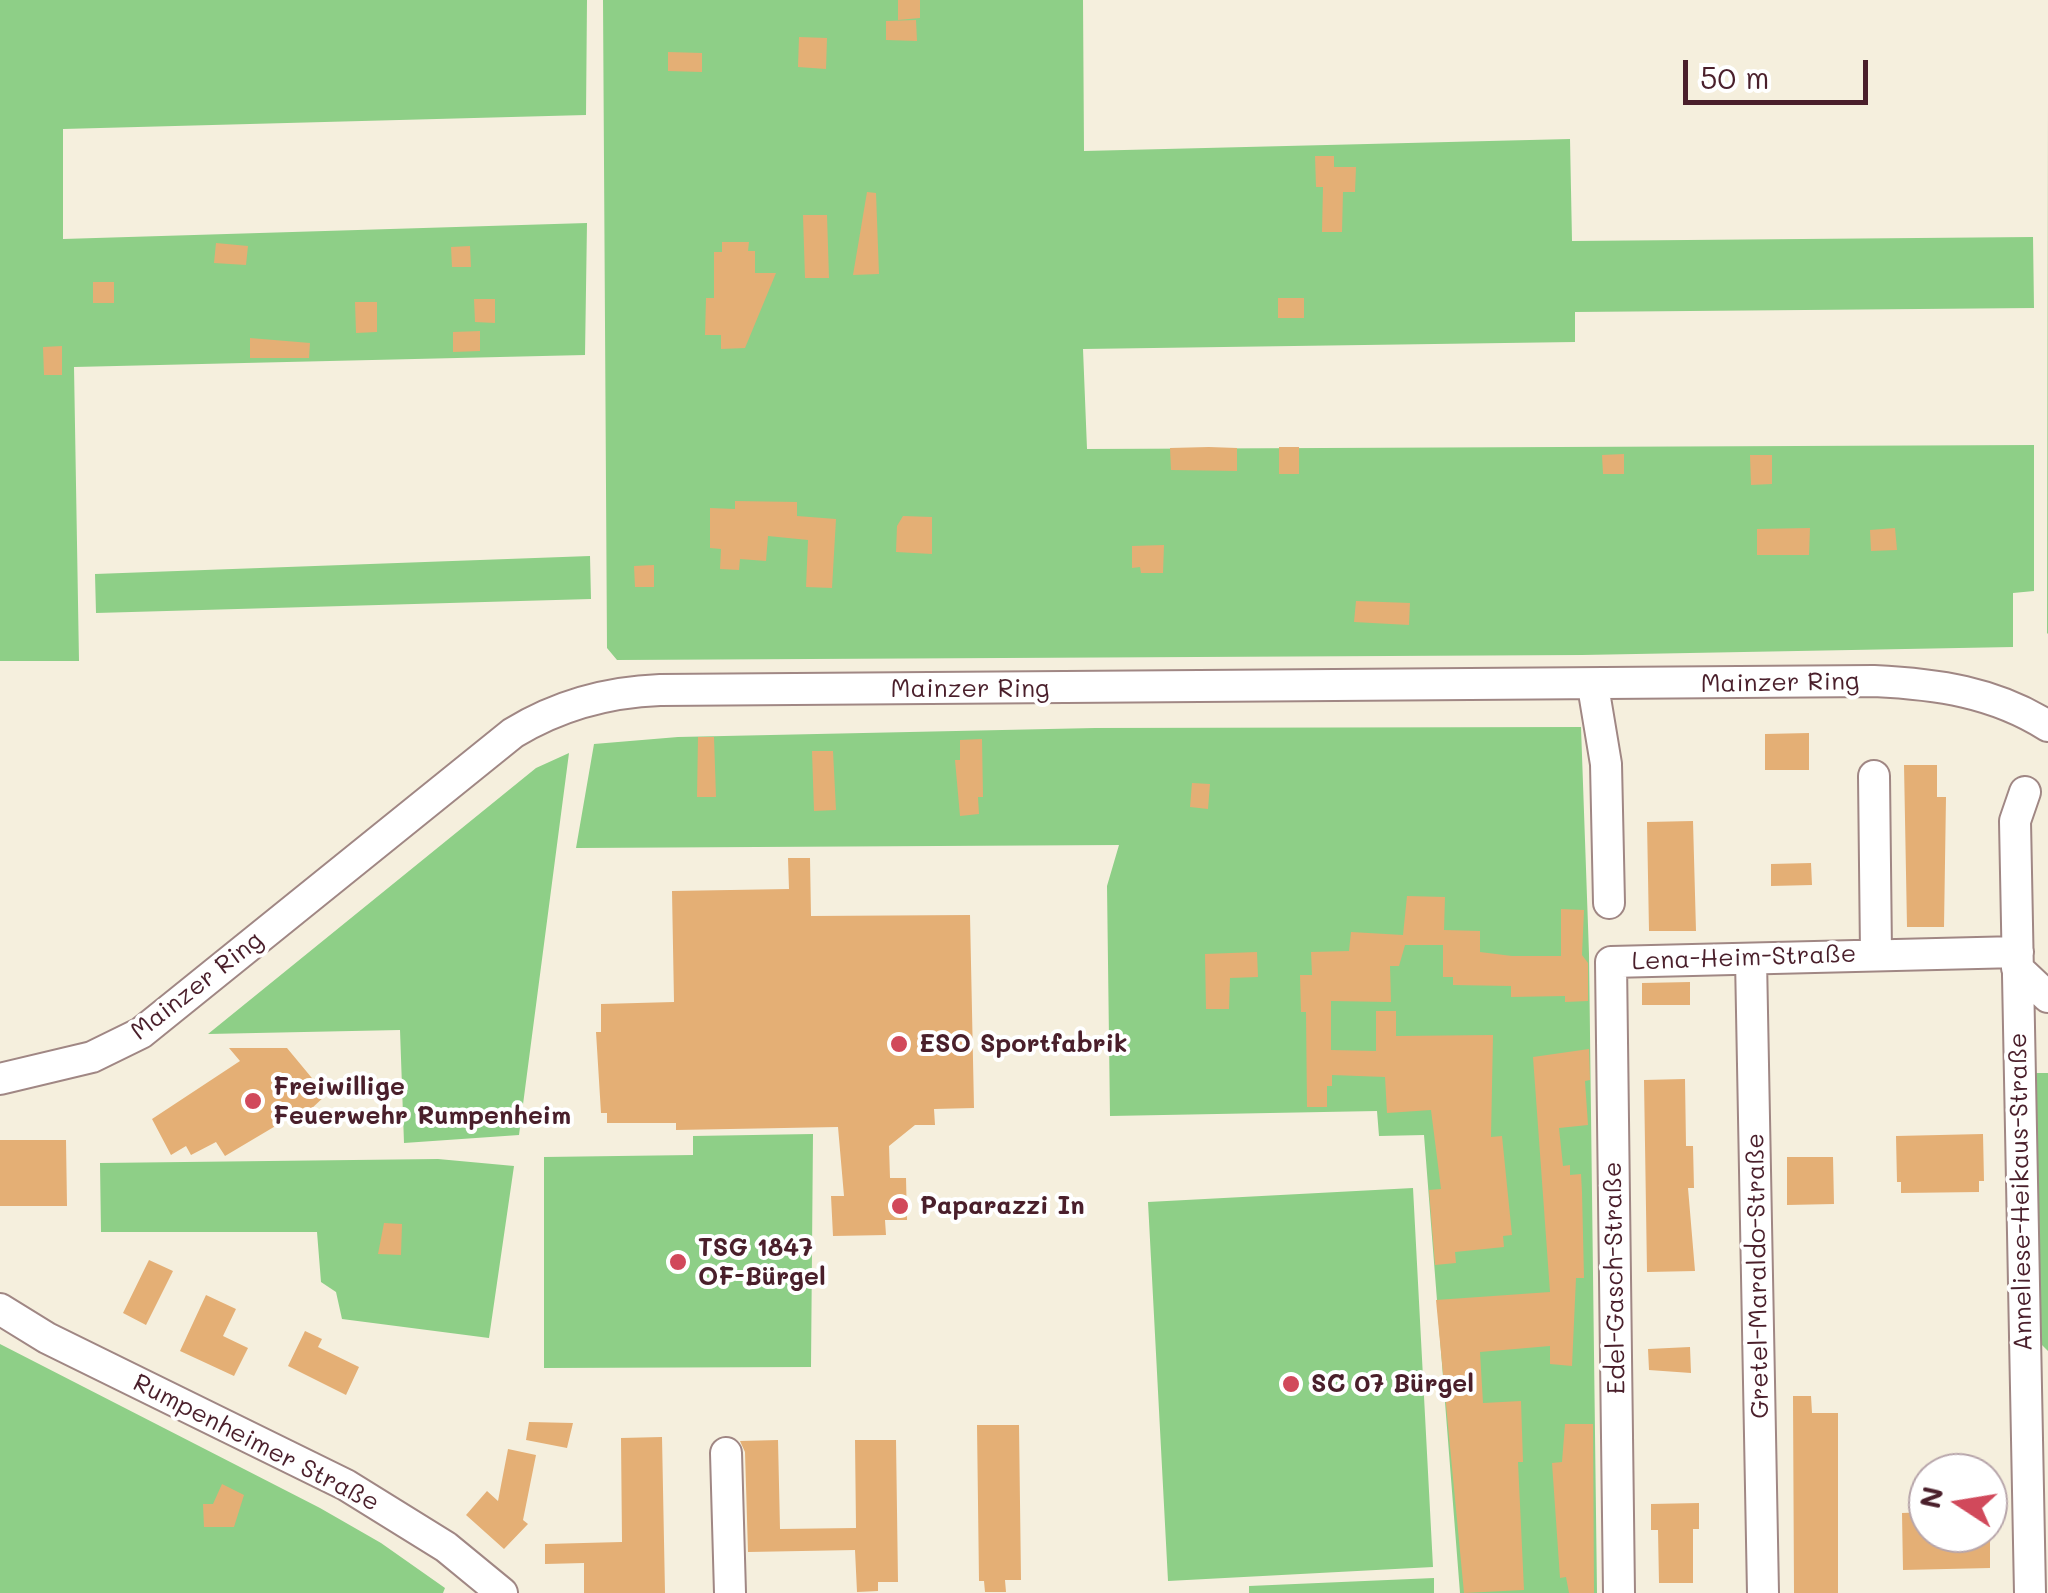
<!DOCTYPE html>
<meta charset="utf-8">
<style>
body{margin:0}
#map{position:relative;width:2048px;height:1593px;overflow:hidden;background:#f5efdd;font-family:Mali,sans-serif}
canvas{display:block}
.north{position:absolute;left:1908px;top:1453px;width:100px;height:100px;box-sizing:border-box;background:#fff;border:2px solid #b7a5aa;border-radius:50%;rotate:282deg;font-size:28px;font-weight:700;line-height:40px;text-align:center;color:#4a1f2b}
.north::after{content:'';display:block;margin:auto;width:35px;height:45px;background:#d1495b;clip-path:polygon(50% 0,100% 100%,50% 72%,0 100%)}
.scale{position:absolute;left:1683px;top:60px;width:185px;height:45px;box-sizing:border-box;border:5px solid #4a1f2b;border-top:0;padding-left:12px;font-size:30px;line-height:35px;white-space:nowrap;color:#4a1f2b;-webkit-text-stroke:8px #fff;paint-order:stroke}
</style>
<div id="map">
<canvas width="2048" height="1593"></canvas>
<div class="north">N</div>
<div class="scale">50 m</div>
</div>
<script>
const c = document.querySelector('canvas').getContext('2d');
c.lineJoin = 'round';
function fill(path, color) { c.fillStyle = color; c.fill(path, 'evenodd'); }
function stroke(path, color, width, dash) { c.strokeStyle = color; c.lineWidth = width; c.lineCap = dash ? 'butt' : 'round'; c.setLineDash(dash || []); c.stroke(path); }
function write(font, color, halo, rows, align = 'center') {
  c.font = font + ' Mali,sans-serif'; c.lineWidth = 8; c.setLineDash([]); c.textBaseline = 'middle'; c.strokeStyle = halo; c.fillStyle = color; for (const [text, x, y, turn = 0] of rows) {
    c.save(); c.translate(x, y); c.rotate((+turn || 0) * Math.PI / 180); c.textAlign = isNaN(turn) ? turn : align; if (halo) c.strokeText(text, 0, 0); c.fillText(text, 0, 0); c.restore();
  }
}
fill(new Path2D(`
 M0,0H587L586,115L63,129V239L587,223L585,355L74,367L79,661H0Z
 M603,0H1083L1084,151L1570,139L1572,241L2033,237L2034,308L1575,312V342L1083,349L1087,449L2034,445V591L2013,593V647L1582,655L617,660L607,648Z
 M2048,100V633L2047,634Z
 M590,556L591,599L96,613L95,574Z
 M1581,727L1589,954L1597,1593H1460L1424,1135L1379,1136L1377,1111L1110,1116L1107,886L1119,845L576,848L594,744L678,737L1095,728Z
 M569,753L519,1135L404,1143L400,1030L208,1034L536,768Z
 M2033,1073H2048V1351L2038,1341Z
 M813,1134L811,1367L544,1368V1157L693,1155V1136Z
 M438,1159L514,1166L489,1338L342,1319L336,1292L321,1282L317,1232H101L100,1163Z
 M1413,1188L1433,1567L1168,1581L1148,1202Z
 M0,1344L320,1508L381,1543L445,1588L443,1593H0Z
 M1434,1578V1593H1249V1586Z`), '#8ecf87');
fill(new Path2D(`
 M898,0H920V18L898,20Z
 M916,20L917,41L886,40V21Z
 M799,37L827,38L826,69L798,67Z
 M668,52L702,53V72L668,71Z
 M1315,156H1334V167H1356L1355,192H1343L1342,232H1322L1323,187H1316Z
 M867,192L876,193L879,274L853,275Z
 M803,215H827L829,278H805Z
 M722,242H749L748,251H755V273H776L745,348L721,349V335H705L706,298H714V252H722Z
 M216,243L248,246L246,265L214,263Z
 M470,246L471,267H452L451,247Z
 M93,282H114V303H93Z
 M1278,298H1304V318H1278Z
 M474,299H495V323L475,322Z
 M355,302H377V332L356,333Z
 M480,331V351L453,352V332Z
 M250,338L310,343L309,358H250Z
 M62,346V375H44L43,347Z
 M1209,447L1237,448V471L1171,470L1170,448Z
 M1279,447H1299V474H1279Z
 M1624,454V474H1603L1602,455Z
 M1750,455H1772V484L1751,485Z
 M735,501L797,502V516L836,519L832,588L806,587L808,540L768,536L766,561L740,559L739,570L720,569L721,549L710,548V508L735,509Z
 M903,516L932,517V554L896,552L897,526Z
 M1810,528L1809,555H1757V529Z
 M1895,528L1897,550L1871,551L1870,530Z
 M1164,545L1163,573H1141L1140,567L1132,568V546Z
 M654,565V587H635L634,566Z
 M1356,601L1410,603L1409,625L1354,622Z
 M1809,733V770H1765V734Z
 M698,737H714L716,797H697Z
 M982,739L983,797H978L979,814L960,816L955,760H960V740Z
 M812,751H833L836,810L814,811Z
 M1904,765H1937V797H1946L1944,927H1907Z
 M1192,783L1210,784L1208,809L1190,807Z
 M1693,821L1696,931H1649L1647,822Z
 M788,858H810L811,916L970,915L974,1108L934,1109L935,1125H915L889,1146L890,1178H906L907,1220H885L886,1235L833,1236L831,1196H844L838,1127L676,1130V1123H607V1113H601L596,1032H601V1004L674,1002L672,891L789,889Z
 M1811,863L1812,885L1771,886V864Z
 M1407,896L1445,897L1444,930L1480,931V952L1512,956H1561V909L1584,910L1582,955L1588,963V1001L1565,1002V996L1511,997V986L1453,985V977H1443V945H1405L1399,966H1390L1391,1002L1331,1001V1050L1376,1051V1011H1396V1036L1493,1035L1491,1137L1502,1136L1512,1235L1503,1236L1504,1247L1455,1252L1456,1263L1435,1265L1429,1190L1441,1189L1431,1110L1387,1113L1385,1077L1332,1075V1086H1327V1107H1307L1306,1012H1301L1300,975H1312L1311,952L1349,951L1351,932L1403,935Z
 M1257,952L1258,977L1230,978L1229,1009H1206L1205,954Z
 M1690,982V1005H1642V983Z
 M229,1048H287L326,1095L295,1124L289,1118L225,1156L216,1142L191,1155L186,1146L171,1155L152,1119L240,1061Z
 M1589,1049L1590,1080L1585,1081L1588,1125L1559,1128L1563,1166L1570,1165V1175L1581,1174L1582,1192L1584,1278H1576L1572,1366L1550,1364V1346L1480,1352L1483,1403L1521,1401L1523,1462H1518L1524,1590L1464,1593L1436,1300L1550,1292L1533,1057Z
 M1685,1079L1686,1146H1693L1694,1188H1688L1695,1271L1647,1272L1644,1080Z
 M1983,1134L1984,1181H1979V1192L1901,1193V1182H1897L1896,1136Z
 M0,1140H66L67,1206H0Z
 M1787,1157H1833L1834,1204L1787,1205Z
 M384,1223L402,1224L401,1255L378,1254Z
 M149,1260L173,1271L146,1325L123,1313Z
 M206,1295L236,1309L223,1336L248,1348L234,1376L180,1351Z
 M305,1331L322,1339L318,1347L359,1367L346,1395L288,1366Z
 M1690,1347L1691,1373L1649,1370L1648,1349Z
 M1793,1396H1811L1812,1413H1838V1593H1794Z
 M529,1422L573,1423L567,1448L526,1440Z
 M1565,1424H1593L1594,1593H1569L1566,1577L1560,1578L1552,1463L1562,1462Z
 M977,1425H1019L1021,1580H1005L1006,1592H985L984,1581H979Z
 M662,1437L665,1593H584V1563L545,1564V1544L622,1542L621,1438Z
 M778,1440L780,1529L856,1528L855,1440H896L898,1582H878V1591L857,1592L855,1550L748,1552L745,1452L740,1441Z
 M508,1449L536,1455L523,1520L528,1524L504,1549L466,1515L487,1491L498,1501Z
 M222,1484L244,1495L234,1527H204L203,1504H213Z
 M1699,1503V1529H1693V1583H1659L1658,1530H1651V1504Z
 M1928,1512V1533H1990V1568L1903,1570L1902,1513Z`), '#e4af75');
const minor = new Path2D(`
 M1593,686L1606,764L1609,903
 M1874,776L1876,953
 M2025,792L2015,821L2030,1593
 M1751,959L1763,1593
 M2017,968L2048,997
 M0,1079L92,1057L141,1033L513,733C559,705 607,692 660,690L1874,681C1937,684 1994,692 2048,726
 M0,1309L47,1338L346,1485L446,1547L502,1593
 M726,1453L730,1593
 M1619,1593L1611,962L2018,952`);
stroke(minor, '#a08784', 34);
stroke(minor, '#fff', 30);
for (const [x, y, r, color] of [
 [899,1044,10,"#d1495b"],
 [253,1101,10,"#d1495b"],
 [900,1206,10,"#d1495b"],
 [678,1262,10,"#d1495b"],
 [1291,1384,10,"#d1495b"]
]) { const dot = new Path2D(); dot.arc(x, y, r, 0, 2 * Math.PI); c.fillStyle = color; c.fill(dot); stroke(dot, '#fff', 4); }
write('25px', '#4a1f2b', '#fff', [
 ["Mainzer Ring",1780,683,-1],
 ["Mainzer Ring",970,689],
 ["Lena-Heim-Straße",1744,958,-2],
 ["Mainzer Ring",197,986,-38],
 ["Anneliese-Heikaus-Straße",2021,1192,-91],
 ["Gretel-Maraldo-Straße",1758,1276,-91],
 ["Edel-Gasch-Straße",1615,1278,-91],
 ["Rumpenheimer Straße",256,1443,27]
]);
write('bold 25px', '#4a1f2b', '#fff', [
 ["ESO Sportfabrik",919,1044],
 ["Freiwillige",273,1087],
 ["Feuerwehr Rumpenheim",273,1116],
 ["Paparazzi In",920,1206],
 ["TSG 1847",698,1248],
 ["OF-Bürgel",698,1277],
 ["SC 07 Bürgel",1311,1384]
], 'left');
</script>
